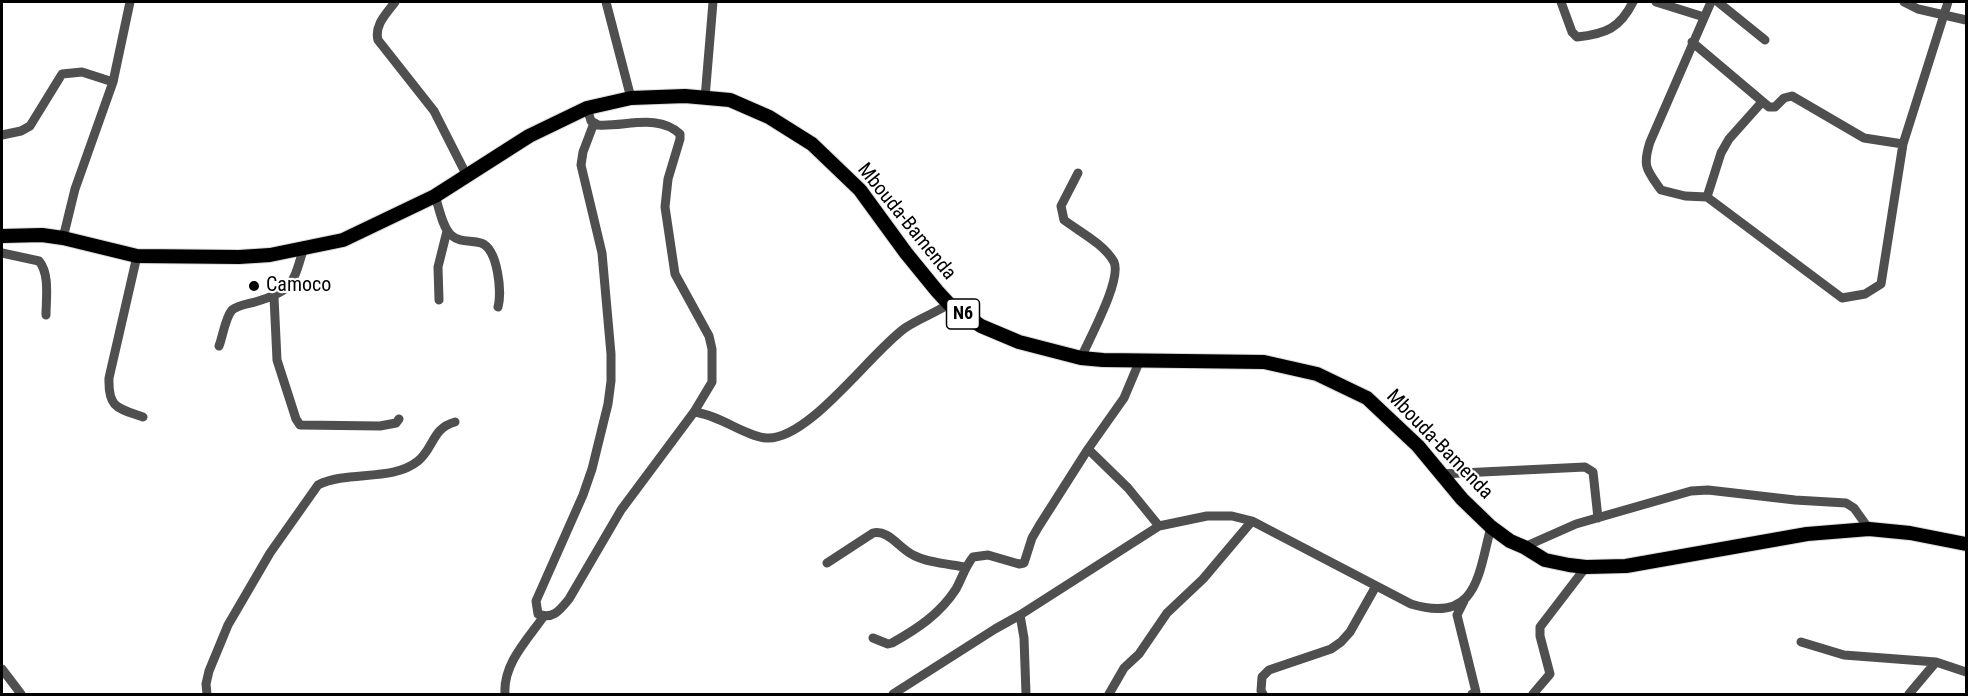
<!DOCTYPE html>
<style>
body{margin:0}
#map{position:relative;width:1968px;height:696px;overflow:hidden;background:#fff;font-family:"Roboto Condensed",sans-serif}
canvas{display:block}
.frame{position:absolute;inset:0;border:3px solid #000;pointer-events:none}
</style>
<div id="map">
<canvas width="1968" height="696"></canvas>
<div class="frame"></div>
</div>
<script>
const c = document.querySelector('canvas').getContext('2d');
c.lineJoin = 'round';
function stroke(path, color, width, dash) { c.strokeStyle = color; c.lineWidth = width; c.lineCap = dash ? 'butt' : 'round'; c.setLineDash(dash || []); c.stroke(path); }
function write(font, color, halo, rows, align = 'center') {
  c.font = font + ' "Roboto Condensed",sans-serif'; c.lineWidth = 4.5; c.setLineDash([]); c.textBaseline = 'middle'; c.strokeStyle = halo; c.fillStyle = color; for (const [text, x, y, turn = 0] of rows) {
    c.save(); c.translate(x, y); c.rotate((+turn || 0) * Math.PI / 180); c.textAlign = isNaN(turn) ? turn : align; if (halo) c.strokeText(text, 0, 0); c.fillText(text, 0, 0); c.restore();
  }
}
const highway = new Path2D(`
 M2,236L42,235L63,238L137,256L239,257L270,255L343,240L435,196L529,136L587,108L631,98L685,96L730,100L769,117L812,144L860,190L906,253L937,291L949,304L981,326L1019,342L1081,358L1103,360L1264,362L1317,374L1367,398L1418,446L1462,499L1491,527L1510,541L1524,547L1545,560L1569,565L1586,567L1626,566L1807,534L1869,529L1910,533L1966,544`);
stroke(highway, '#dbdbdb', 16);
stroke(new Path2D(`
 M395,2C387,13 374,25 378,40L434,111L467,176
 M606,2L631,98
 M1561,2L1572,32L1577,37C1606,34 1620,28 1633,2
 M1656,2L1704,17
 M1711,2L1650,142C1642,167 1647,170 1661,190L1685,196L1707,197L1842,298L1865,294L1881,284L1903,144L1948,2
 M1718,2L1765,40
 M1904,2L1918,9L1966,20
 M1692,42L1769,107H1775L1784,98L1792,96L1864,138L1903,144
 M705,98L713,2
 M587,108L591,121L598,125C625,127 658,113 680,134V139L668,179L665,207L675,274L709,336L712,349V382L694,412L621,510L569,599C560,610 553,620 538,614L536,601L583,495L592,469L608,404L611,381V354L602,253L581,165L583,152L594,123
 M2,135L21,131L30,126L62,74L82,72L113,82
 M1078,173L1061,206L1064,220C1080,232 1104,244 1114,262C1122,280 1089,339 1081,358
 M435,196C439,207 442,227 451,235C460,243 470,240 481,243C498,249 502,292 498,307
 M1707,197L1721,153L1729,139L1762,102
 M63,238L75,189L113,82L130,2
 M2,253L39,261C50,274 46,299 46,315
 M137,256L109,378C108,408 117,408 143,417
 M274,297L277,360L296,419L300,425L380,426L396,423L399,419
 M439,300L438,267L447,231
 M219,346C223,336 225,318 232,310C238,305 248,304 255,302C294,291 293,283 304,247
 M694,412C720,415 746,437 767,438C809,440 870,353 905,328C918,319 935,313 949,304
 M1088,449L1128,488L1159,526
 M1441,474L1585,467L1593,472L1598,518
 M1524,547L1576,524L1691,491L1708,490L1795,500L1846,503L1854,508L1869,529
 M827,563L873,533C888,529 900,549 913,555C928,563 949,564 965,567
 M1464,601L1457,615L1476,692L1472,694
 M873,638L888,644L892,643C917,629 940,614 956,589C962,578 965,567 973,557L988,555L1019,564L1024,563L1032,538L1039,526L1088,449L1124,398L1140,360
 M1801,642L1844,655L1936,662L1966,672
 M2,669L21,694
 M207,694L206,684L209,671L228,625L270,553L318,485C348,470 392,482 418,461C434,448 432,428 455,422
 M505,694C503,664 527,640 544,616
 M893,694L995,629L1020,615
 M1026,694L1024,638L1020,615L1159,526L1207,516H1232L1252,521L1411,604C1477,624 1478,576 1491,527
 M1109,694L1124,668L1139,654L1167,613L1203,579L1252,521
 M1263,694L1261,691L1262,677L1269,670L1331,649L1341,642L1350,632L1376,586
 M1533,694L1550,674L1540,636V627L1586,567
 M1909,694L1936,662`), '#4f4f4f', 9);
stroke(highway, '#000', 14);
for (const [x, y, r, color] of [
 [254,286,6,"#000"]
]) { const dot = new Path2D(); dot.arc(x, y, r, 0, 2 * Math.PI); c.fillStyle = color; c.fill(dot); stroke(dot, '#fff', 2); }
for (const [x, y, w] of [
 [963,314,33]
]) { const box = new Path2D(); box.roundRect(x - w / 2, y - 15, w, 30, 4.5); c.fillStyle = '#fff'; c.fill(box); stroke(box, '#000', 1.5); }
write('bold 18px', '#000', null, [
 ["N6",963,314]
]);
write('20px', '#000', '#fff', [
 ["Mbouda-Bamenda",906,222,51],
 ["Mbouda-Bamenda",1439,445,46]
]);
write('20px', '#000', '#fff', [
 ["Camoco",266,286]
], 'left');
</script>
